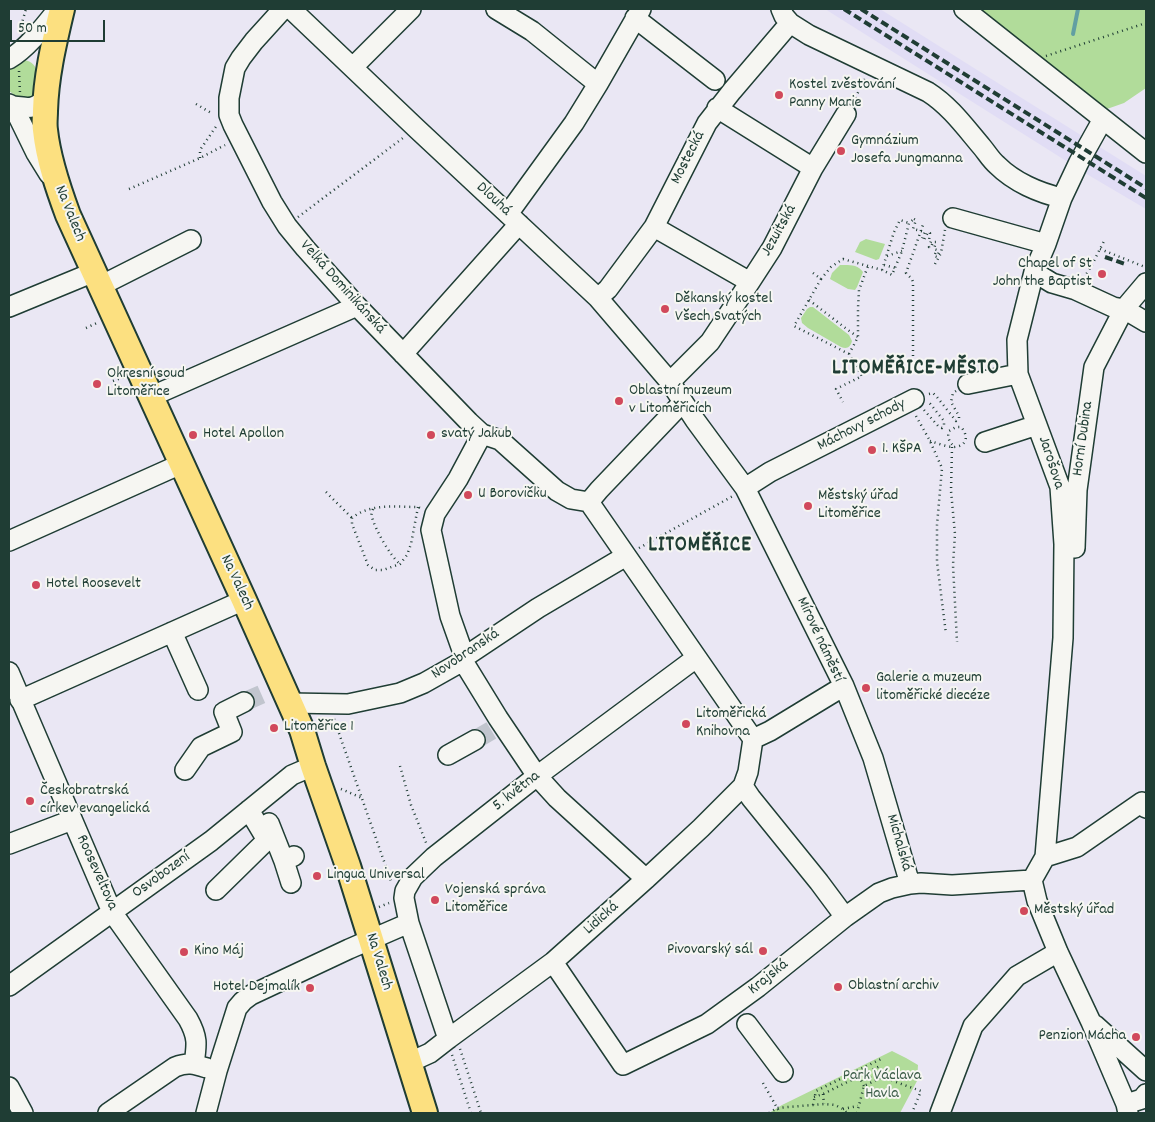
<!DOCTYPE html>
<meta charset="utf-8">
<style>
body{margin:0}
#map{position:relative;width:1155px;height:1122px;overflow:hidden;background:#eae7f4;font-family:Dekko,sans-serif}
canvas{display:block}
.frame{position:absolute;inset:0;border:10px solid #1f3d34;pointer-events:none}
.scale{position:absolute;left:10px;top:20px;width:95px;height:22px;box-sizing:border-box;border:2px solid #1f3d34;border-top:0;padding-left:6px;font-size:15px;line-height:18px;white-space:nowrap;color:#1f3d34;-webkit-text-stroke:4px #f6f6f2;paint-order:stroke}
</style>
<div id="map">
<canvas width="1155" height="1122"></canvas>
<div class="frame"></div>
<div class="scale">50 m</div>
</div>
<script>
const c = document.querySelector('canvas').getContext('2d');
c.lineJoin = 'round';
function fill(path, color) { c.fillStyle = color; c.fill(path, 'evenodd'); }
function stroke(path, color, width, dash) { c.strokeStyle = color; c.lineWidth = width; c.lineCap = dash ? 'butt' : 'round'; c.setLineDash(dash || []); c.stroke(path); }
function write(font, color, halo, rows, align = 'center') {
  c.font = font + ' Dekko,sans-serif'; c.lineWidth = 4; c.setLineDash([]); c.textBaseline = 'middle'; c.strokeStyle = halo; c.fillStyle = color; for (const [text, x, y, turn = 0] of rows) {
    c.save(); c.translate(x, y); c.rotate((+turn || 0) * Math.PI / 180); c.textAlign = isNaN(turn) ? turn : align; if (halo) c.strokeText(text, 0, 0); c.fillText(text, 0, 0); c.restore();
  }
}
fill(new Path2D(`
 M825,9H880L1146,176V209L1090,176Z`), '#e1ddf5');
fill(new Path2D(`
 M977,9H1146V88L1124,103L1107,109Z
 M23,60C43,62 37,83 36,97L23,103L16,96L9,91V68Z
 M866,239L885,244L879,259L876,260L855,252L860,242Z
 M840,265C848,265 858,264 863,272L857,287L855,290L848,289L830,279L832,273Z
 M810,307H813L849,335L852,341C850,348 847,349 841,347L808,328L802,323L801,318L807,309Z
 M892,1051L906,1058L918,1065L917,1081L900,1113H769L782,1105Z`), '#b1dc9a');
stroke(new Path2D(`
 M1073,34L1078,9`), '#629fa2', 4);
stroke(new Path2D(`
 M244,702L269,691
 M475,740L497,727`), '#c1c5ce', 19, [19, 9]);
const minor = new Path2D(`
 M283,9L254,41L241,58L235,68L229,98V115L233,125L272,202L287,226L305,248L357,306L469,422L482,434L500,440L557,491L571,499L589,502
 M291,9L416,128L598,298L670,382L695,420L745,488L844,686L873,758L910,884
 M496,9L532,31L598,84
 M781,9L784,16L790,23L809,35L928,92C950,106 965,127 982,147C987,153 991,160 997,165C1014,182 1039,193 1062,198
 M964,9L1146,153
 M635,18L715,80
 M9,59C27,49 46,24 58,9
 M353,67L411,9
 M9,104L13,106L36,153L49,174
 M13,106C29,108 34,110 46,98
 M717,108L813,168
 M1103,119L1079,162L1062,198L1046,244L1034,272L1017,340L1018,374L1060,487L1064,544L1063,638L1045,857L1032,880L1037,901L1058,952L1091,1022L1126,1104L1128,1113
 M508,214L574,123L598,84L641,9
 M953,218L1046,244
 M654,227L750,282
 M1034,272L1052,283L1076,290L1113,307L1124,309L1146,322
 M100,286L191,240
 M598,298L608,289L654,227L707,123L732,91L790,23
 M9,307L94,272
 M403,354L519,224
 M670,382L710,342L750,282L772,248L813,168L846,114
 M968,384L1018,374
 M150,397L357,306
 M985,442L1037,425
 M745,488L770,472L914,399
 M589,502L753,739
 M589,502L599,490L683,402
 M9,541L181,464
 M1075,548L1077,490L1094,367L1124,309L1146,283
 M172,632L198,690
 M466,656L461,647L450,616L431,530L435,514L458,479L482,434
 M463,661L498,718L537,776L557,798L646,879
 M9,672L112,912L188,1019C198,1037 197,1044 194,1064
 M20,700L244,600
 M289,703L348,704L400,693L424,683L463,661L466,656L538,608L626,556
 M753,739L770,731L844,686
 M448,755L475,740
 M185,770L201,747L232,732L224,712L244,702
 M743,786L751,798L819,882L845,917
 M269,823L284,861L294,856
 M9,844L72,820
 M1045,857L1077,847L1142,802L1146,808
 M284,861L291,883
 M216,890L267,840L249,810
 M553,962L623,1065L707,1024L758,987L845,917L879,893L892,888L910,884L921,883L952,885L1032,880
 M9,986L211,841L292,775L313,766
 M747,1024L783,1072
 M1095,1025L1146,1071
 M448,1039L409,923L404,898L405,891L413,877L434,857L537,776L696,658
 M408,1063L430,1053L448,1039L553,962L646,879L701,828L743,786L748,772L753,739
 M9,1087L23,1113
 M1126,1104L1142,1099L1146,1094
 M108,1113L175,1067C188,1062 194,1064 207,1068
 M206,1113L217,1071L237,1008L243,1001L251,995L349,949L409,923
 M940,1113L973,1026L1017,976L1058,952`);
const major = new Path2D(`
 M62,9C54,43 46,76 45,111C45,117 44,124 45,130C48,159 58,188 68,215L244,600L302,730L313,766L348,866L425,1113`);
stroke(minor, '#1f3d34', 22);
stroke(major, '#1f3d34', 28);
stroke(new Path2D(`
 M19,30L21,26L26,9
 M1046,56L1146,23
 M19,71L20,93
 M853,102L865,79
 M196,104L213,114
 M200,158V150L217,125
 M129,189L200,158L225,145
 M298,217L403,138
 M914,219L916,220L913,229L925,232L922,239L924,240L928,232L930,233L929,240L931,241L929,247H931L933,242H936L934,249L937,250L934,256L937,257L939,252L940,251
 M1100,249L1145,267
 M887,256L902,251
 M935,264L941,253L945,230
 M884,265L895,268
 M882,270L894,232L900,220L909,223
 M813,273L821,279L831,267L843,259L882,270L892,275L902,251L909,223L914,219
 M1084,278L1093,263L1104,241
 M821,279L794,326L849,354L862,376L836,389L843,402
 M809,300L848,330L858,337
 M86,328L99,322
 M849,354L858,337V308L859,290L868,266
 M913,356V282L912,279L906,273L924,222
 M113,381L124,377
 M929,394L933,393L937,397L956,421L959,419V416L951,402L953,393L956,391
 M924,410L939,427L942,428L944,425V421L928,401
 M916,416L930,441L942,468L937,525V562L946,634
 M930,441C937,443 946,447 954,447C967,446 969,436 961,427H956L949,431C947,437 949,442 954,446
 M952,447L951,491L955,534L953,565L957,642
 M326,492L352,518
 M418,507L411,544L407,555L400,564L383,570H375L368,565L352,524V518C370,503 396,507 418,507L422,509
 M373,509C372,512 371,514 372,517C375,529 390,556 400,564
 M639,548L733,496
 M334,719L392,884
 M400,766L411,805L427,845
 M341,789L362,798
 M379,907L389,903
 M460,1049L481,1113
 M452,1055L471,1113
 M869,1072L871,1081
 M859,1076L864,1086
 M763,1083L780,1113
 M823,1094L824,1104
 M814,1097L823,1094L880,1066
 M813,1105L816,1091L881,1059L883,1057
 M843,1109L858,1106
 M769,1113L777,1108L824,1104L835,1105L843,1109L847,1113
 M857,1113L864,1086L886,1075L893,1081L921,1091L912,1113`), '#1f3d34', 2.5, [1, 4]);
stroke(minor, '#f6f6f2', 19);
stroke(major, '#fce080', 24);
stroke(new Path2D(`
 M844,9L1146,198
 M861,9L1146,188
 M1105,257L1125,264`), '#1f3d34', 4, [8, 4]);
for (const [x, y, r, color] of [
 [779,95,5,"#d1495b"],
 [841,151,5,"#d1495b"],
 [1102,274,5,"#d1495b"],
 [665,309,5,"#d1495b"],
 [97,384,5,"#d1495b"],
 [619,401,5,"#d1495b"],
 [193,435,5,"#d1495b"],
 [431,435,5,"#d1495b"],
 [872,450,5,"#d1495b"],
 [468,495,5,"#d1495b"],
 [808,506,5,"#d1495b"],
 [36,585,5,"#d1495b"],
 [866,688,5,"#d1495b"],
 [686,724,5,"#d1495b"],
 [274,728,5,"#d1495b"],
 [30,801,5,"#d1495b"],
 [317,876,5,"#d1495b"],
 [435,900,5,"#d1495b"],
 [1024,911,5,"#d1495b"],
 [763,951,5,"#d1495b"],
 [184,952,5,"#d1495b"],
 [838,987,5,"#d1495b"],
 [310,988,5,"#d1495b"],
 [1136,1037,5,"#d1495b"]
]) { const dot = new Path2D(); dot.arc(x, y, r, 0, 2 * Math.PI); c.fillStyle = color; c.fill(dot); stroke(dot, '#f6f6f2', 2); }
write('16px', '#1f3d34', '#f6f6f2', [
 ["Kostel zvěstování",789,86],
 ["Panny Marie",789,104],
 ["Gymnázium",851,142],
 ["Josefa Jungmanna",851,160],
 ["Chapel of St",1092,265,"right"],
 ["John the Baptist",1092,283,"right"],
 ["Děkanský kostel",675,300],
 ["Všech Svatých",675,318],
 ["Okresní soud",107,375],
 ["Litoměřice",107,393],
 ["Oblastní muzeum",629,392],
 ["v Litoměřicích",629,410],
 ["Hotel Apollon",203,435],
 ["svatý Jakub",441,435],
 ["1. KŠPA",882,450],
 ["U Borovičku",478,495],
 ["Městský úřad",818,497],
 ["Litoměřice",818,515],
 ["Hotel Roosevelt",46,585],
 ["Galerie a muzeum",876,679],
 ["litoměřické diecéze",876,697],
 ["Litoměřická",696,715],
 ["Knihovna",696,733],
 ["Litoměřice 1",284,728],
 ["Českobratrská",40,792],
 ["církev evangelická",40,810],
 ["Lingua Universal",327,876],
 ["Vojenská správa",445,891],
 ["Litoměřice",445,909],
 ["Městský úřad",1034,911],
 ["Pivovarský sál",753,951,"right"],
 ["Kino Máj",194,952],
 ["Oblastní archiv",848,987],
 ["Hotel Dejmalík",300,988,"right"],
 ["Penzion Mácha",1126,1037,"right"]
], 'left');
write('16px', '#1f3d34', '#f6f6f2', [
 ["Mostecká",689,158,-63],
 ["Dlouhá",493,200,43],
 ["Na Valech",69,214,68],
 ["Jezuitská",780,231,-61],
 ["Velká Dominikánská",342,288,48],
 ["Máchovy schody",862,426,-27],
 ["Horní Dubina",1084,439,-82],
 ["Jarošova",1050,463,72],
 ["Na Valech",236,583,65],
 ["Mírové náměstí",819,640,65],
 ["Novobranská",466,655,-34],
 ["5. května",517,792,-38],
 ["Michalská",898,843,74],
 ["Rooseveltova",96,873,66],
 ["Osvobození",162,876,-36],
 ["Lidická",602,919,-42],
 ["Na Valech",378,962,73],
 ["Krajská",769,978,-39]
]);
write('16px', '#3c5d48', '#f6f6f2', [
 ["Park Václava",882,1077],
 ["Havla",882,1095]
]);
c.letterSpacing = '1px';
write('bold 21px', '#1f3d34', '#f6f6f2', [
 ["LITOMĚŘICE-MĚSTO",916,370],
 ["LITOMĚŘICE",700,547]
]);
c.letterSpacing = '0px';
</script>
